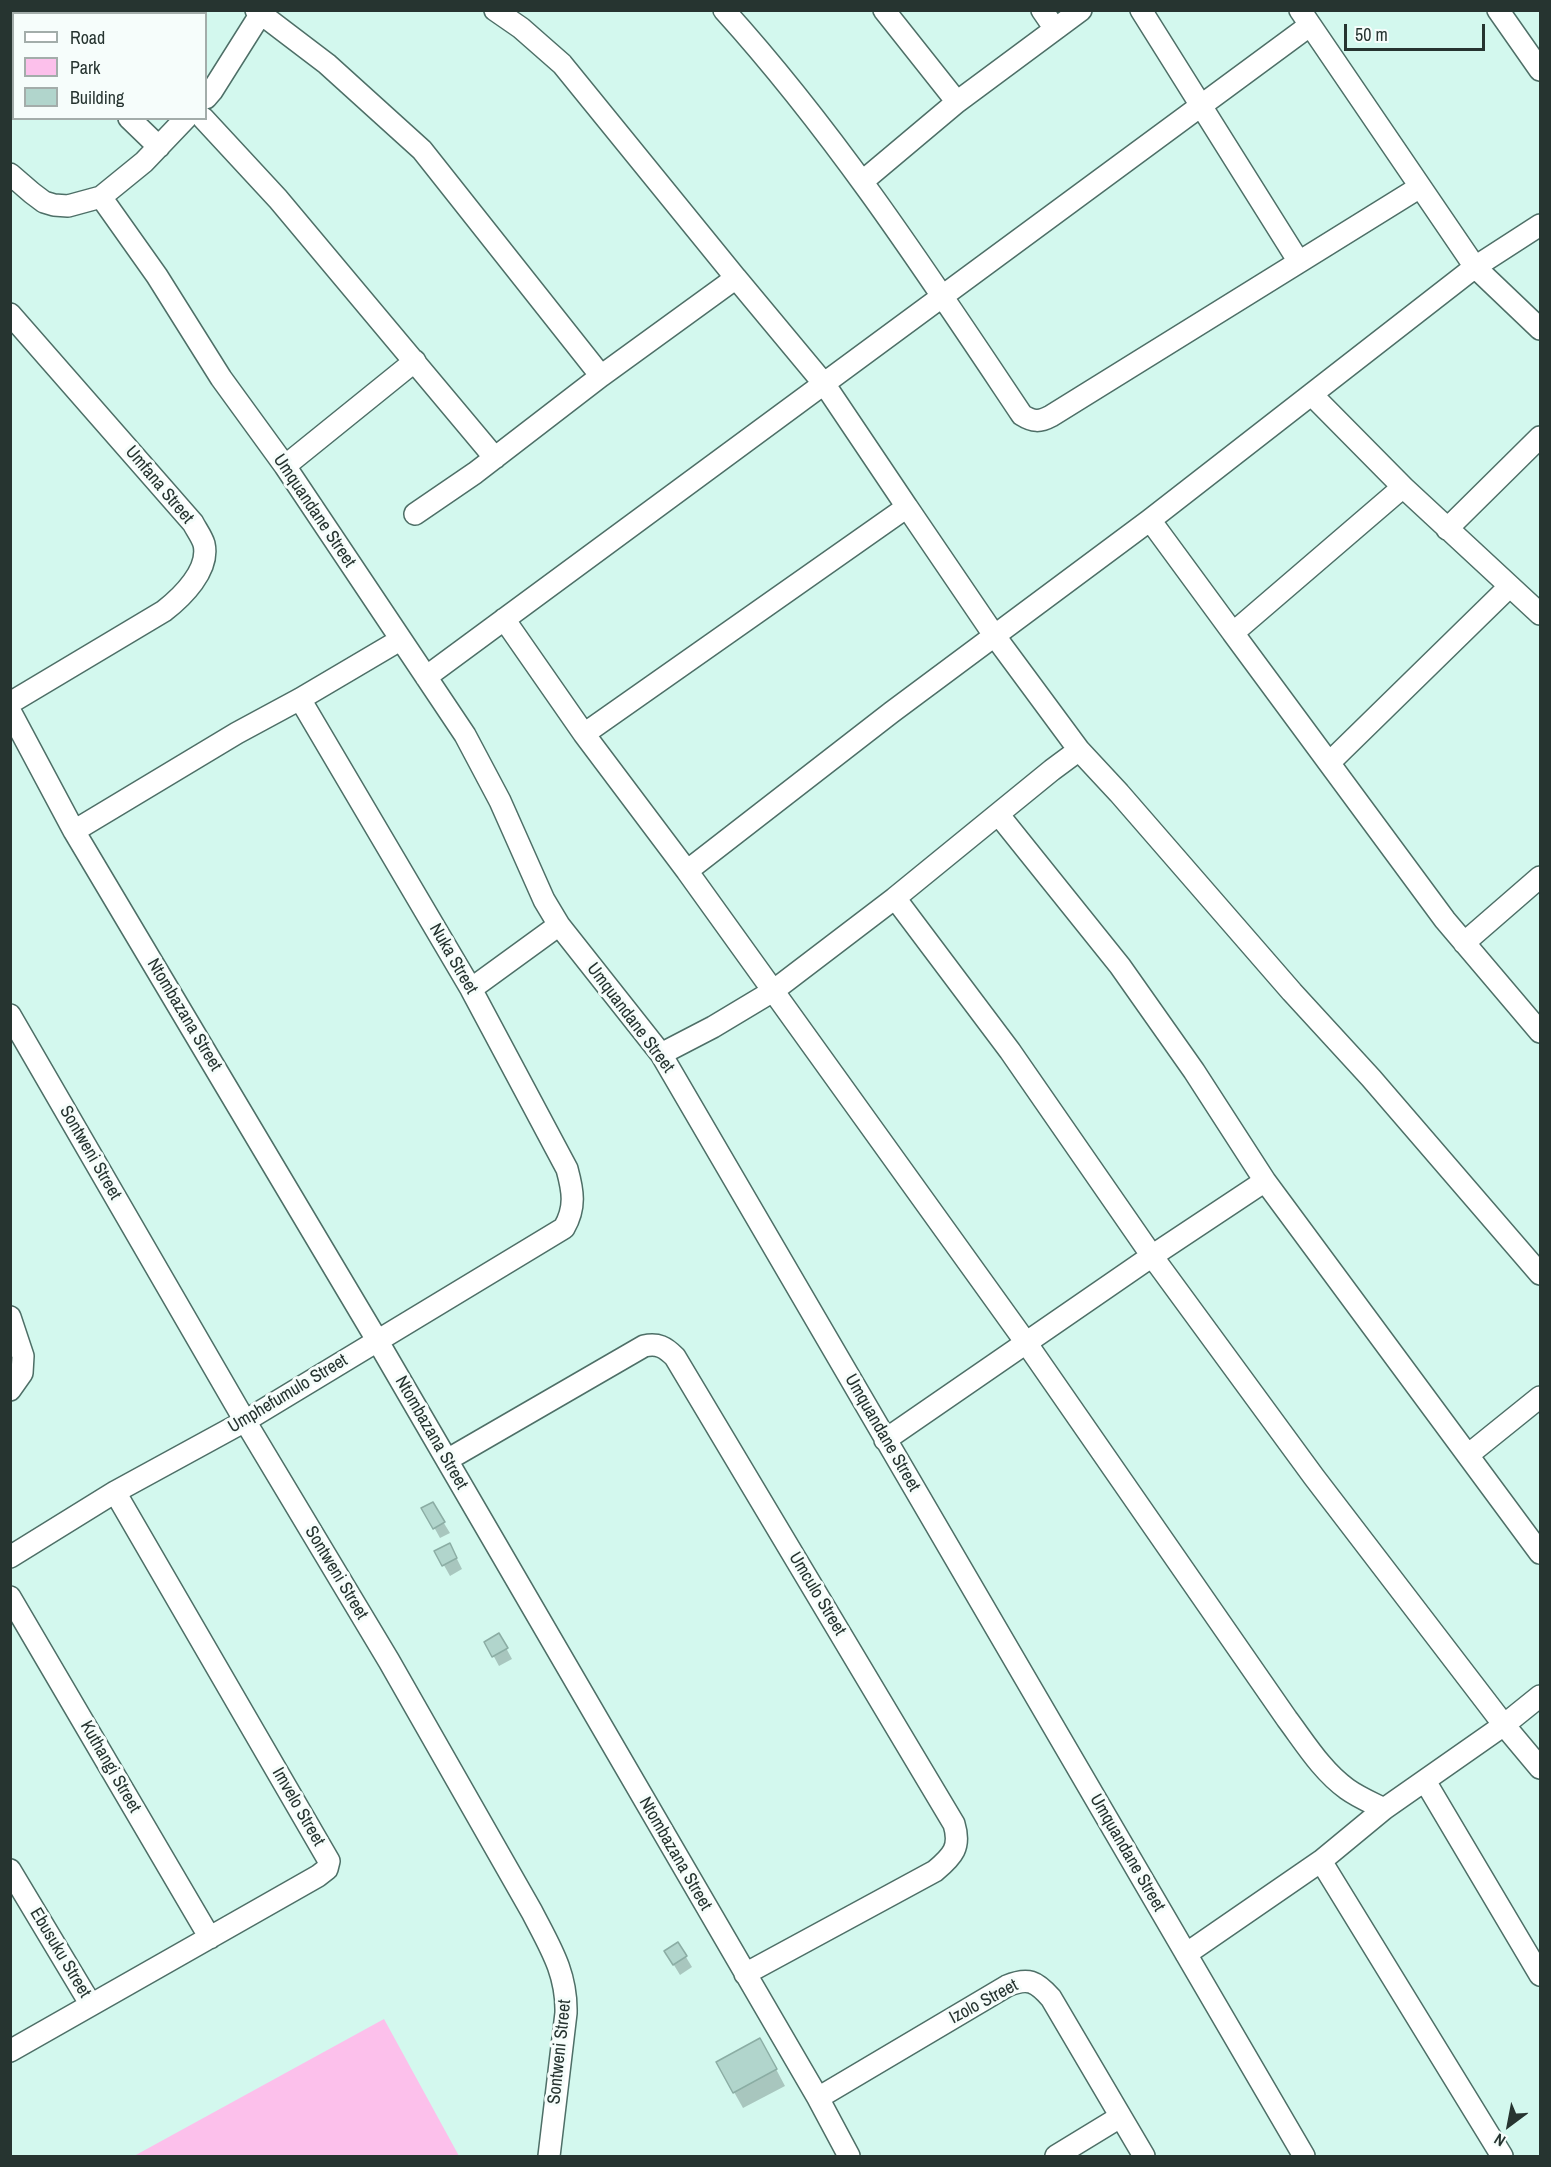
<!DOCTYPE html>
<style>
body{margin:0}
#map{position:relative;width:1551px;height:2167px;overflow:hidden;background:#d3f8ee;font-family:"Archivo Narrow",sans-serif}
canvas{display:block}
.frame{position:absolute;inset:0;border:12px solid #263430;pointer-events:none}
.legend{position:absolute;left:12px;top:12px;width:195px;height:108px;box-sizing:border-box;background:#f6fdfb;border:2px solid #a3adaa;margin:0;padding:8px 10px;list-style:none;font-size:18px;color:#263430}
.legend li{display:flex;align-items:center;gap:12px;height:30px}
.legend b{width:30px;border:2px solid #a3adaa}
.north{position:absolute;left:1479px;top:2095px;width:60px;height:60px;-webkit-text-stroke:4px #f6fdfb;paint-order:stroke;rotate:212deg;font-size:16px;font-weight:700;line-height:24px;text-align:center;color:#263430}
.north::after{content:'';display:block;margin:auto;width:21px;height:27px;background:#263430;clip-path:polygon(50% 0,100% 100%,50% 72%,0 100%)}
.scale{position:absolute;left:1344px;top:24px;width:141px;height:27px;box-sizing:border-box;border:3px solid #263430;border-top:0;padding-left:8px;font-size:18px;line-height:21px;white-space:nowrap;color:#263430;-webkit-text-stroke:4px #f6fdfb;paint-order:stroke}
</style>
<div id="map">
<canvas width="1551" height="2167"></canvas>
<div class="frame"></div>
<ul class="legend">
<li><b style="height:8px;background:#fff"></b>Road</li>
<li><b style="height:16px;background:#fcc0eb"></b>Park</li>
<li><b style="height:16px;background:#b1d5cc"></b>Building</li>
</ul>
<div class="north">N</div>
<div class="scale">50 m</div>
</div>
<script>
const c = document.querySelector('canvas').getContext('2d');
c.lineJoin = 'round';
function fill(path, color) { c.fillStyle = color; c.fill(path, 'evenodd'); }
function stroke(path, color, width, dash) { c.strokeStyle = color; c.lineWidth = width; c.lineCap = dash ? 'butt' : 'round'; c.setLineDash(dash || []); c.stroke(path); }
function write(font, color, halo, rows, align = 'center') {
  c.font = font + ' "Archivo Narrow",sans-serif'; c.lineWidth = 6; c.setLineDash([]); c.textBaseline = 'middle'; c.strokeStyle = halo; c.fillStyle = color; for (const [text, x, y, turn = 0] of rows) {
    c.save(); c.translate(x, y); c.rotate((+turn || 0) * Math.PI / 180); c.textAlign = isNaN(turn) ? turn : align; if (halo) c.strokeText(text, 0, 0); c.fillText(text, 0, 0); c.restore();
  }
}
fill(new Path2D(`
 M384,2019L459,2156H134Z`), '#fcc0eb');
fill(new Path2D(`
 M432,1504L450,1533L440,1538L424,1509Z
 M436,1551L455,1555L462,1569L450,1576Z
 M499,1635L512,1659L499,1666L486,1642Z
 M678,1944L692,1967L680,1975L666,1952Z
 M769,2056L785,2086L743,2108L734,2092Z`), '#0003');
const building = new Path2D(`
 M433,1502L445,1522L433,1529L421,1508Z
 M450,1543L457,1558L442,1566L434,1551Z
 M499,1633L508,1648L492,1657L484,1642Z
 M678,1942L687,1956L673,1965L664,1951Z
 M760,2038L777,2069L733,2093L716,2062Z`);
fill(building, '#b1d5cc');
stroke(building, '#8bada4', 1.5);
const minor = new Path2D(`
 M256,10L327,64L422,150L601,376
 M495,10L521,28L562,64L736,278
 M724,10C837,135 929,276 1022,415C1033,422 1040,422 1051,416L1420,187
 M884,10L957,102
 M1042,10L1055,29
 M1141,10L1299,262
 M1300,10L1475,267L1540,329
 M1498,10L1540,70
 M10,34L14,37
 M206,98L212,91L263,10
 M129,118L159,147
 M203,118L278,199L495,458
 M10,174L32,193L44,202L54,205L68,206L101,197L144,162L186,118
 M863,181L957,102L1081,10
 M101,197L157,276L221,378L285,466L465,735L500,801L544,900L559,925
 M10,314L193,523C196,529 202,537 204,544C210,570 182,597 164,611L10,703
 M285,466L415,361
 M1403,487L1540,614
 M907,507L994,635L1079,750L1119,793L1292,992L1371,1078L1540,1274
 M415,514L475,473L601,376L736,278L825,385L907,507L584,734L504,619
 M1150,520L1233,633L1403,487L1312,395
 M1447,529L1540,437
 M1233,633L1445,920L1540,1032
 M426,677L1309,26
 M10,711L74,831L377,1340L818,2098L849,2156
 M584,734L687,871
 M1329,763L1509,587
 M998,814L1120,966L1194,1071L1265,1181
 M74,831L237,733L300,699L400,640
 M895,898L1010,1051L1152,1256L1314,1477L1504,1725L1540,1768
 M1464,943L1540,877
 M471,989L559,925L661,1054L1304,2156
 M10,1015L245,1421L389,1661L532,1912C550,1947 567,1973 566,2013L549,2156
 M661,1054L713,1027L773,991L895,898L1052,770L1079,750
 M10,1317L23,1356L22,1373L10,1390
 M885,1440L1152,1256L1265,1181L1540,1553
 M1468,1455L1540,1397
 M447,1460L644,1346C658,1343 665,1347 675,1357L954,1824C961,1847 953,1856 935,1871L745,1974
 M10,1557L115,1492L245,1421L564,1228C576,1207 573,1191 567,1169L471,989L300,699
 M10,1597L210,1938
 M1425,1781L1540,1975
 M1384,1809C1372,1803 1358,1797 1347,1789C1322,1771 1305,1743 1287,1719L1027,1344L687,871L892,712L1150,520L1475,267L1540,225
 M1321,1861L1502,2156
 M10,1870L91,2005
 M1186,1954L1321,1861L1384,1809L1504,1725L1540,1696
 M10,2051L318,1876L327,1869L329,1861L115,1492
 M818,2098L1007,1986C1028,1977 1036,1981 1051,1998L1144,2156
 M1056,2156L1120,2117`);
stroke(minor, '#4e6f67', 24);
stroke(minor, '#fff', 21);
write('18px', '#263430', '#f6fdfb', [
 ["Umfana Street",159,485,50],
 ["Umquandane Street",314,511,56],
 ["Nuka Street",453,959,60],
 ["Ntombazana Street",184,1015,59],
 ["Umquandane Street",630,1018,53],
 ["Sontweni Street",90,1153,60],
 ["Umphefumulo Street",288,1394,-31],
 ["Ntombazana Street",431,1433,60],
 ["Umquandane Street",882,1433,60],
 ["Sontweni Street",336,1573,59],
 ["Umculo Street",817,1594,59],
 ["Kuthangi Street",110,1767,60],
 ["Imvelo Street",298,1807,60],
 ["Umquandane Street",1127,1853,60],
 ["Ntombazana Street",675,1854,60],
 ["Ebusuku Street",60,1953,59],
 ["Izolo Street",984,2002,-28],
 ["Sontweni Street",560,2052,-84]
]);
</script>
